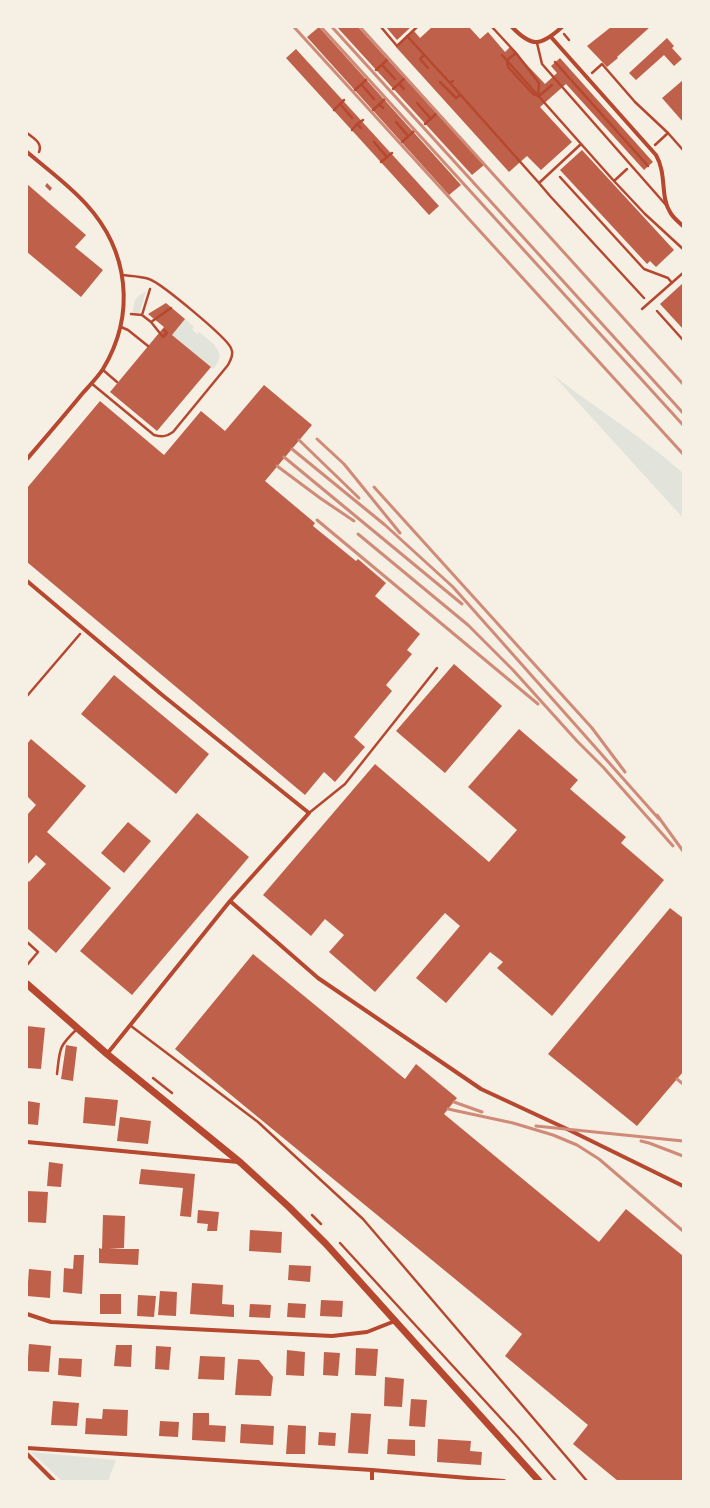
<!DOCTYPE html>
<style>
body{margin:0}
#map{position:relative;width:710px;height:1508px;overflow:hidden;background:#f6efe4;font-family:Montserrat,sans-serif}
canvas{display:block}
.frame{position:absolute;inset:0;border:28px solid #f6efe4;pointer-events:none}
</style>
<div id="map">
<canvas width="710" height="1508"></canvas>
<div class="frame"></div>
</div>
<script>
const c = document.querySelector('canvas').getContext('2d');
c.lineJoin = 'round';
function fill(path, color) { c.fillStyle = color; c.fill(path, 'evenodd'); }
function stroke(path, color, width, dash) { c.strokeStyle = color; c.lineWidth = width; c.lineCap = dash ? 'butt' : 'round'; c.setLineDash(dash || []); c.stroke(path); }
fill(new Path2D(`
 M146,292L139,314L133,313C133,303 135,295 146,292Z
 M185,319L194,327L192,329L197,334L199,332C212,343 229,352 213,369L172,335Z
 M553,375C596,408 642,437 683,473V518Z
 M31,1452L116,1460L108,1481H62Z`), '#e2e4dc');
fill(new Path2D(`
 M319,27L461,185L449,195L307,37Z
 M337,27H358L484,165L472,175Z
 M386,27H411L397,40Z
 M432,27H469L480,39L488,32L505,52L510,47L545,84L557,73L551,66L560,58L653,162L644,170L566,84L540,107L572,142L541,170L527,156L509,172L396,47L414,31L420,38Z
 M611,27H650L617,57L618,58L607,67L587,46Z
 M667,38L674,46L672,48L682,59L674,66L664,55L636,80L629,73Z
 M296,49L439,206L429,215L286,58Z
 M683,80V122L662,98Z
 M582,150L674,250L656,267L650,261L647,264L560,170Z
 M47,183L52,188L50,191L45,186Z
 M27,184L86,235L75,247L103,270L81,297L27,252Z
 M683,283V329L660,304Z
 M166,303L185,319L172,335L211,367L157,431L110,392L164,327L148,314Z
 M264,385L312,425L265,481L315,523L313,526L356,561L358,559L386,583L375,596L420,634L407,650L412,654L386,685L392,691L354,737L365,747L335,782L324,772L305,795L27,562V488L100,401L164,455L201,411L225,431Z
 M454,664L502,706L445,773L396,731Z
 M114,675L209,754L176,794L81,714Z
 M519,729L578,780L570,789L626,837L621,843L664,880L552,1016L497,968L503,962L490,952L446,1003L416,978L460,926L445,913L375,992L329,952L344,935L325,919L311,936L263,895L375,764L489,862L517,830L468,787Z
 M31,739L86,786L47,832L111,888L56,953L27,928V880L29,882L46,864L36,855L27,865V815L36,805L27,796V744Z
 M197,813L249,857L132,995L80,951Z
 M128,822L151,841L124,873L101,853Z
 M670,908L683,918V1072L637,1126L548,1054Z
 M253,954L405,1079L416,1064L457,1098L444,1114L599,1242L626,1209L683,1256V1481H618L573,1444L588,1425L505,1356L522,1334L175,1049Z
 M27,1026L45,1028L41,1069L27,1068Z
 M66,1045L77,1047L73,1081L61,1079Z
 M85,1097L118,1100L115,1126L83,1123Z
 M27,1101L40,1103L38,1125L27,1124Z
 M120,1117L151,1121L148,1144L117,1141Z
 M49,1162L63,1164L61,1187L47,1186Z
 M141,1169L195,1174L191,1217L180,1216L183,1188L139,1184Z
 M27,1191L48,1192L46,1223L27,1222Z
 M198,1210L219,1212L217,1231H207L208,1224L197,1223Z
 M103,1215L125,1216L124,1248L109,1249H139L138,1265L99,1263V1248L102,1249Z
 M250,1230L282,1232L281,1253L249,1251Z
 M74,1255H84L82,1294L63,1292L64,1268L73,1269Z
 M289,1265L311,1266L310,1282L288,1280Z
 M29,1269L51,1271L50,1298L27,1296Z
 M192,1283L223,1285L222,1304L234,1305V1317L190,1314Z
 M160,1291L177,1292L176,1316L158,1315Z
 M100,1294H121V1314H100Z
 M138,1295L156,1296L154,1317L137,1316Z
 M321,1300L343,1301L342,1317L320,1316Z
 M288,1303L306,1304L305,1318L287,1317Z
 M250,1304L271,1305L270,1318L249,1317Z
 M29,1344L51,1346L49,1372L27,1371Z
 M116,1345H132L131,1367L114,1366Z
 M156,1346L171,1347L169,1370L155,1369Z
 M356,1348L378,1349L376,1376L355,1375Z
 M287,1350L305,1352L304,1376L286,1375Z
 M324,1352L340,1353L338,1376L323,1375Z
 M200,1356L225,1357L224,1380L198,1379Z
 M59,1358L82,1359L81,1377L58,1375Z
 M238,1359L259,1360L273,1377L271,1396L235,1395Z
 M385,1377L404,1379L402,1407L384,1406Z
 M411,1399L427,1400L425,1427L409,1426Z
 M53,1401L79,1403L77,1426L51,1425Z
 M103,1409L128,1410L127,1436L85,1434L86,1418L102,1419Z
 M193,1413H209V1425L226,1426L225,1442L192,1440Z
 M351,1413L371,1414L368,1454L348,1453Z
 M160,1421L179,1422L178,1437L159,1436Z
 M241,1424L274,1426L273,1445L240,1443Z
 M288,1425L306,1426L305,1454H286Z
 M319,1432L336,1433L335,1446L318,1445Z
 M388,1439L415,1440V1456L387,1454Z
 M438,1439L471,1441L470,1451L482,1452L481,1465L437,1462Z`), '#bf614a');
stroke(new Path2D(`
 M381,27L397,46L417,27
 M492,27L516,53L539,83L538,96
 M564,34L569,40
 M407,36L450,83
 M516,53L507,60L508,67L533,94L538,96
 M424,55L420,59L428,68
 M502,55L614,181L645,214L683,249
 M555,62L648,166
 M382,65L395,79
 M376,70L388,59
 M592,73L602,64L635,102L668,133L683,150
 M453,81L450,83L539,183L581,144
 M440,82L456,98L460,95
 M361,84L374,99
 M399,84L404,89
 M393,89L405,78
 M355,90L367,79
 M539,96L552,85
 M417,103L431,119
 M340,104L352,118
 M379,104L383,108
 M334,110L344,100
 M373,110L385,99
 M396,122L408,136
 M357,124L361,128
 M425,124L437,113
 M352,130L357,124L363,120
 M27,133C33,138 43,143 39,152
 M374,142L387,157
 M402,142L414,131
 M655,145L668,133
 M381,162L392,153
 M614,181L627,169
 M539,183L550,196L644,298
 M131,314L142,315L151,322L171,308
 M142,315L150,289
 M151,322L163,337L167,333L164,330
 M27,696L80,634
 M153,1078L172,1093
 M312,1215L321,1224
 M340,1243L518,1437L556,1481`), '#b5482f', 2.5);
stroke(new Path2D(`
 M537,43L542,64L666,205
 M560,177L644,269L668,278L672,283
 M642,309L683,273
 M657,311L683,340
 M121,327L128,330L148,346
 M103,370L117,382
 M91,383L154,435C162,437 166,437 173,432L228,365C231,359 234,354 231,348C226,337 161,283 149,279C141,276 131,276 122,275
 M309,813L345,784L437,668
 M27,942L38,952L27,965
 M131,1026L258,1122L363,1219L587,1481
 M57,1074C60,1049 58,1047 77,1029`), '#b5482f', 2.5);
stroke(new Path2D(`
 M512,27C532,48 541,46 562,27
 M551,37L656,155C667,174 660,196 670,212C673,218 679,222 683,226
 M27,152C47,169 69,185 86,204C129,251 136,314 103,369C97,378 89,386 82,394C64,416 45,438 27,459
 M27,581L161,694L309,813L230,901L107,1054
 M230,901L318,978L481,1089L567,1129L683,1186
 M27,1142L238,1162
 M27,1314L51,1322L332,1336L367,1332L395,1321
 M27,1448L372,1470L504,1481
 M27,1454L54,1481
 M372,1470V1481`), '#b5482f', 4);
stroke(new Path2D(`
 M27,984L107,1054L241,1163L289,1207L326,1244L539,1481`), '#b5482f', 7);
stroke(new Path2D(`
 M294,27L683,454
 M321,27L683,425
 M332,27L683,413
 M360,27L683,384
 M317,439L344,464L400,533
 M299,440L359,498
 M292,449L385,525L453,587L659,819
 M284,457L462,604
 M277,466L320,498L354,521
 M374,487L592,728L625,772
 M317,520L538,704
 M358,534L468,625L513,670L577,741L603,767L673,846
 M657,815L683,851
 M677,1079L683,1084
 M454,1102L482,1112
 M448,1109L513,1123L553,1135L577,1145L599,1159L683,1231
 M536,1126L683,1141
 M641,1141L649,1143L683,1156`), '#cf8b77', 3);
</script>
